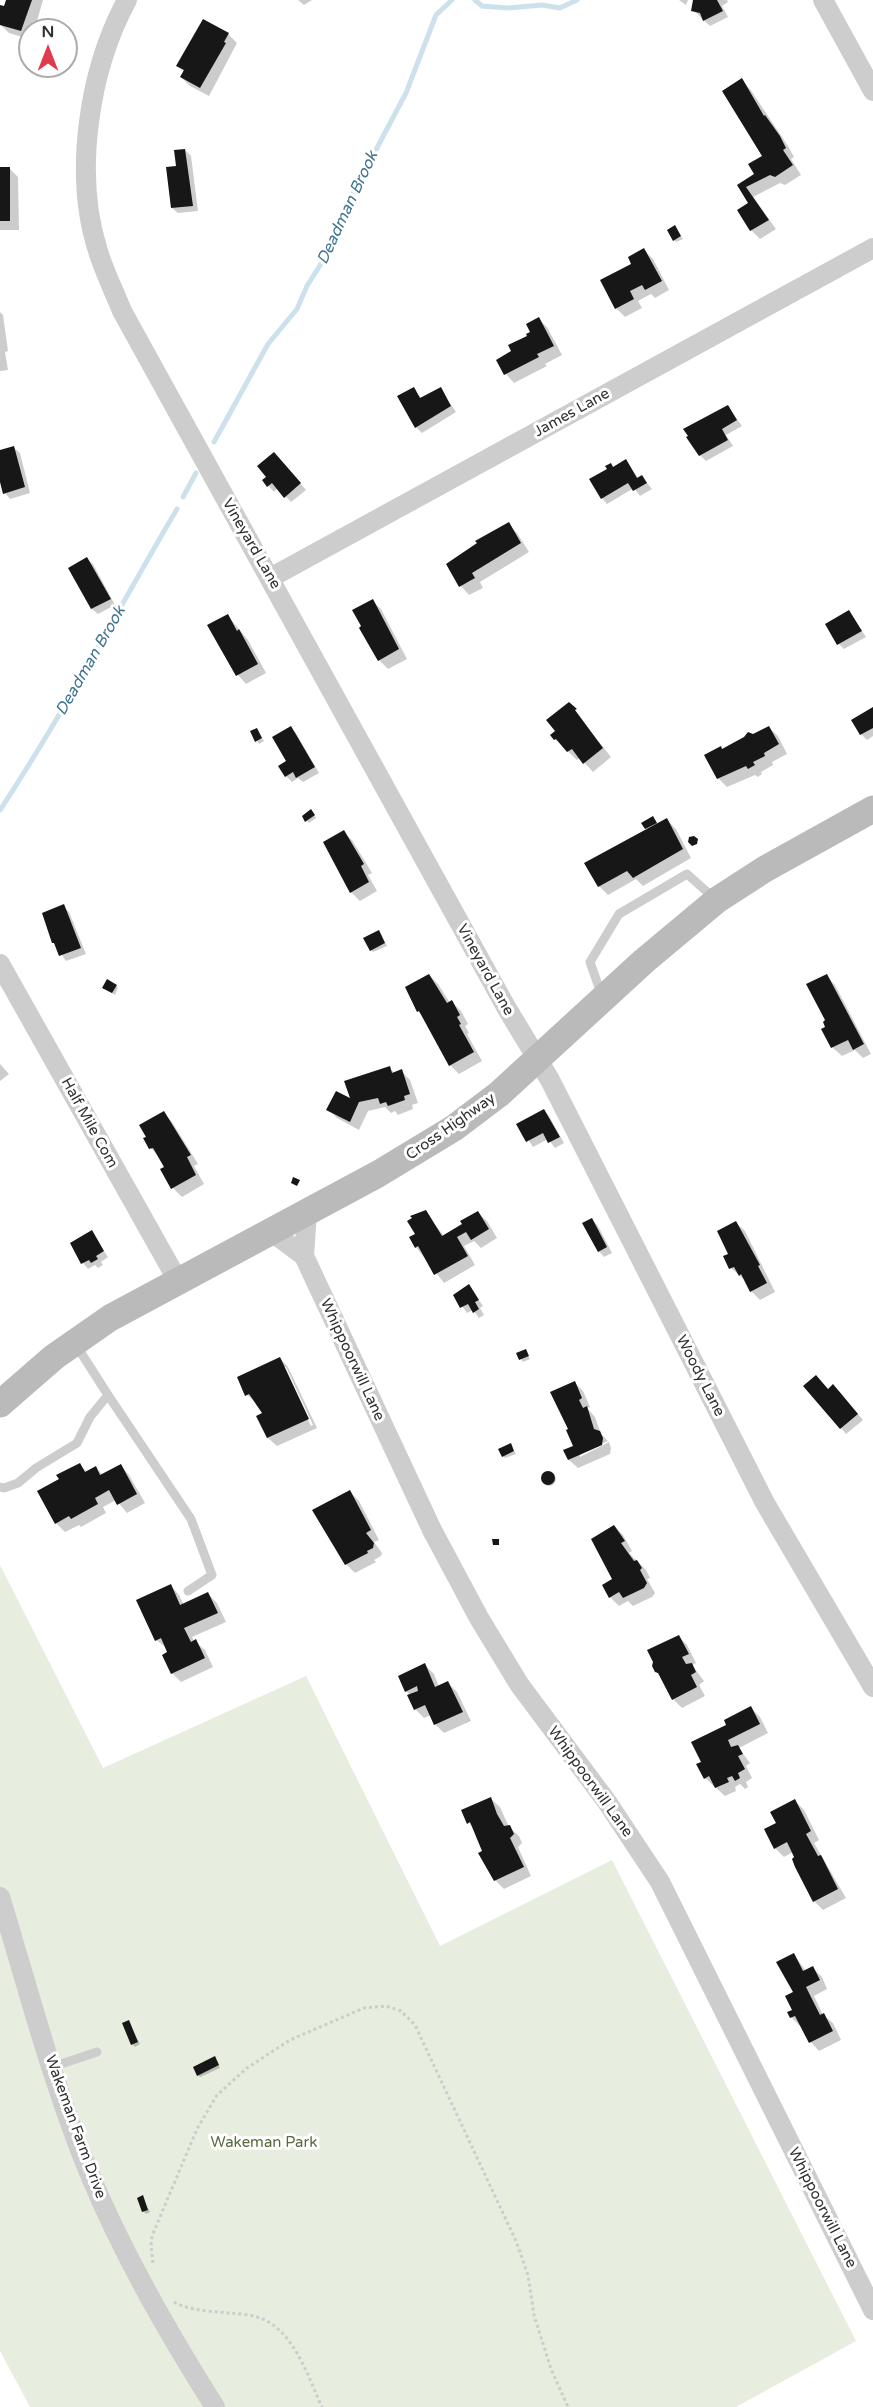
<!DOCTYPE html>
<style>
body{margin:0}
#map{position:relative;width:873px;height:2407px;overflow:hidden;background:#fff;font-family:"Varela Round",sans-serif}
canvas{display:block}
.north{position:absolute;left:18px;top:18px;width:60px;height:60px;box-sizing:border-box;background:#fff;border:2px solid #acacac;border-radius:50%;rotate:0deg;font-size:16px;font-weight:700;line-height:24px;text-align:center;color:#303030}
.north::after{content:'';display:block;margin:auto;width:21px;height:27px;background:#e03a50;clip-path:polygon(50% 0,100% 100%,50% 72%,0 100%)}
</style>
<div id="map">
<canvas width="873" height="2407"></canvas>
<div class="north">N</div>
</div>
<script>
const c = document.querySelector('canvas').getContext('2d');
c.lineJoin = 'round';
function fill(path, color) { c.fillStyle = color; c.fill(path, 'evenodd'); }
function stroke(path, color, width, dash) { c.strokeStyle = color; c.lineWidth = width; c.lineCap = dash ? 'butt' : 'round'; c.setLineDash(dash || []); c.stroke(path); }
function write(font, color, halo, rows, align = 'center') {
  c.font = font + ' "Varela Round",sans-serif'; c.lineWidth = 6; c.setLineDash([]); c.textBaseline = 'middle'; c.strokeStyle = halo; c.fillStyle = color; for (const [text, x, y, turn = 0] of rows) {
    c.save(); c.translate(x, y); c.rotate((+turn || 0) * Math.PI / 180); c.textAlign = isNaN(turn) ? turn : align; if (halo) c.strokeText(text, 0, 0); c.fillText(text, 0, 0); c.restore();
  }
}
fill(new Path2D(`
 M0,1565L103,1768L306,1676L440,1946L612,1860L856,2341L736,2407H30L0,2351Z`), '#e7eddf');
fill(new Path2D(`
 M7,0H43L37,21H34L30,30L29,39L9,33L0,24V7L5,8Z
 M298,0H312L304,5Z
 M679,0H688L686,5Z
 M694,0H727L728,2L722,6L728,17L710,26L693,10Z
 M228,34L237,43L209,96L190,86L181,77L184,72L178,66Z
 M741,80L750,89L788,146L794,157L791,159L801,175L785,185L780,183L753,197L776,229L760,239L751,230L739,210L750,204L739,185L756,175L764,156Z
 M185,150L191,156L198,211L178,213L172,208L178,167Z
 M0,168H9L18,177L19,230H0Z
 M675,227L683,239L676,242L674,240Z
 M644,250L653,259L669,290L655,298L651,294L638,301L642,308L625,317L616,308L633,264Z
 M0,312L3,315L8,351L5,352L8,370L0,371Z
 M538,319L547,327L562,355L545,364L547,366L514,383L506,374L498,360L513,352L529,336Z
 M413,389L422,399L440,389L456,412L422,433L416,427Z
 M728,407L742,426L726,435L733,446L706,461L700,455Z
 M14,448L20,453L30,493L10,499L5,493L0,477V452Z
 M279,459L306,490L291,502L278,488L274,492L264,481Z
 M626,461L639,479L642,477L652,489L640,496L634,488L607,504L602,498L611,465L614,468Z
 M508,524L517,533L529,552L480,582L483,588L469,595L461,586L448,564Z
 M87,559L93,564L115,605L98,614L92,609L70,568Z
 M372,601L381,609L407,659L388,669L379,660Z
 M849,612L866,637L844,649L839,644Z
 M228,616L248,640L266,673L246,684L238,675Z
 M569,704L611,757L593,772L580,758L577,760L555,739Z
 M873,709V736L867,740L861,734Z
 M291,728L296,733L319,773L303,782L298,778L292,782L286,776Z
 M769,728L778,736L787,754L772,762L773,765L761,772L762,774L758,777L755,775L727,787L718,778L723,750Z
 M257,730L264,741L259,744L252,732Z
 M314,814L316,818L309,823L307,821Z
 M667,820L676,829L691,858L643,886L636,879L608,895L599,886L586,864L648,831L643,824L655,821L658,825Z
 M343,832L352,840L372,873L368,875L377,891L360,901L351,892Z
 M63,906L69,912L86,954L66,961L54,943Z
 M381,934L387,946L373,952L371,950Z
 M429,975L438,984L450,1003L452,1002L461,1011L468,1024L465,1026L469,1033L467,1034L482,1061L459,1074L450,1065L424,1017L418,1011Z
 M826,976L835,985L871,1054L863,1058L855,1050L842,1056L833,1048L823,1030L827,1028Z
 M116,986L118,988L115,995L106,990Z
 M0,1064L9,1074L0,1081Z
 M389,1068L395,1073L401,1071L410,1080L418,1103L412,1105L413,1109L398,1115L395,1111L391,1113L385,1107L368,1111L359,1130L337,1118L328,1109L352,1101Z
 M544,1110L549,1116L564,1143L555,1148L548,1139L533,1147L518,1124Z
 M164,1113L172,1122L198,1164L194,1166L204,1184L182,1197L173,1188L160,1158L151,1148Z
 M425,1212L444,1236L464,1225L478,1213L487,1221L497,1238L481,1248L474,1241L464,1246L475,1265L444,1283L416,1247L417,1234Z
 M592,1220L598,1226L612,1253L604,1257L599,1251Z
 M736,1223L745,1231L775,1292L760,1300L751,1291L747,1282L731,1268L730,1255Z
 M91,1232L108,1257L101,1262L103,1265L98,1268L95,1265L88,1269L83,1263Z
 M469,1286L483,1306L480,1308L484,1315L479,1318L473,1310L467,1313L455,1296Z
 M525,1351L530,1359L523,1362L521,1359Z
 M280,1358L288,1367L317,1428L277,1446L268,1438L264,1414L257,1403L247,1395ZM283,1367H286L313,1425L311,1426Z
 M574,1382L583,1391L590,1407L587,1408L595,1417L601,1434L608,1441L580,1453V1457L609,1442L611,1448L610,1454L578,1468L569,1460L565,1450L575,1446L570,1430Z
 M828,1390L839,1391L863,1420L846,1434L841,1428Z
 M510,1445L516,1454L505,1458L503,1456Z
 M80,1465L88,1473L96,1468L103,1475L121,1466L129,1475L145,1503L127,1513L116,1500L103,1507L106,1513L81,1527L79,1525L65,1532L56,1523L61,1480Z
 M542 1479a7 7 0 1 1 14 0a7 7 0 1 1-14 0Z
 M350,1492L359,1501L379,1540L374,1542L382,1553L381,1556L374,1560L376,1562L355,1573L346,1564Z
 M614,1526L623,1535L632,1551L629,1553L646,1570L650,1578L647,1579L655,1593L652,1597L633,1606L628,1601L619,1606L610,1597L614,1580Z
 M171,1586L179,1595L184,1605L208,1594L217,1603L226,1622L192,1637L194,1641L205,1650L213,1667L181,1682L172,1673L167,1648L156,1640Z
 M678,1636L687,1645L696,1663L692,1665L704,1681L699,1685L705,1696L682,1708L673,1699L663,1678L656,1671Z
 M425,1665L434,1674L439,1687L448,1683L457,1692L471,1721L444,1733L435,1724L431,1715L424,1718L415,1709L411,1696L406,1691Z
 M751,1708L760,1717L768,1733L739,1748L750,1763L746,1766L752,1778L746,1782L748,1787L745,1789L740,1784L735,1787L736,1791L725,1796L705,1778L703,1763L728,1725Z
 M491,1799L500,1807L509,1827L519,1836L522,1843L518,1847L531,1876L504,1889L495,1880L475,1829L469,1823Z
 M795,1801L804,1810L819,1840L814,1843L846,1898L823,1910L814,1901L793,1852L784,1857L775,1848Z
 M794,1955L806,1971L813,1968L822,1977L827,1989L814,1996L823,2015L833,2023L841,2040L819,2051L811,2042L802,2025L800,2026L791,2017L794,2010Z
 M128,2021L140,2044L135,2047L132,2044Z
 M217,2061L220,2068L200,2077L198,2075Z
 M142,2197L150,2212L146,2214L143,2211Z`), '#0003');
stroke(new Path2D(`
 M475,0L482,6L508,8L542,5L560,8L577,0
 M214,442L268,344L297,309L307,286L341,232L350,199L406,93L436,15L452,0
 M183,497L196,473
 M0,810C64,713 118,609 177,509`), '#cce1ec', 5);
fill(new Path2D(`
 M6,0H32L21,31L0,25V5L4,6Z
 M693,0H717L723,11L703,21L700,13L691,11Z
 M203,19L229,33L224,42L226,43L200,88L180,77L184,70L176,66Z
 M742,78L764,116L765,115L780,136L786,148L783,150L793,165L775,177L770,175L746,187L769,220L750,231L737,210L748,203L737,185L754,174L748,164L762,156L722,91Z
 M185,149L193,206L171,208L166,167L176,166L174,150Z
 M0,167H10V221H0Z
 M675,225L681,236L673,241L667,230Z
 M644,248L662,281L645,290L642,285L630,291L634,299L615,309L600,280L631,264L628,257Z
 M539,317L554,346L537,354L539,357L504,375L496,360L511,351L508,345L527,336L526,334L530,332L526,324Z
 M414,387L420,398L441,387L451,406L415,428L397,396Z
 M728,405L737,420L722,429L728,440L699,456L686,437L688,436L683,429Z
 M14,446L25,487L3,494L0,482V450Z
 M274,452L301,483L284,498L272,483L267,487L262,480L266,477L257,466Z
 M626,459L637,478L642,475L647,483L633,491L628,483L601,499L589,479L607,469L605,466L611,463L613,467Z
 M509,522L521,543L472,573L475,578L459,587L446,564L477,543L475,541Z
 M87,557L111,599L91,609L68,568Z
 M373,599L399,649L378,661L359,628L361,626L352,610Z
 M849,610L862,631L837,645L825,624Z
 M228,614L237,631L239,629L258,664L236,676L207,625Z
 M569,702L577,709L575,710L603,748L583,764L572,749L567,752L556,739L554,740L550,735L555,731L546,720Z
 M873,707V728L860,735L851,720Z
 M291,726L315,767L296,778L293,772L285,777L278,766L286,761L272,737Z
 M769,726L779,744L764,753L765,756L753,762L755,765L748,769L746,766L717,779L704,755L721,746L722,749L744,737L748,732L753,734Z
 M257,728L262,738L255,742L250,731Z
 M311,809L315,815L305,822L302,816Z
 M653,816L657,823L645,829L641,823Z
 M667,818L683,849L633,878L627,871L598,887L584,863Z
 M344,830L364,864L361,866L369,882L350,893L323,842Z
 M694,836L698,839L697,844L692,846L688,842L689,837Z
 M64,904L81,948L59,956L54,943H52L42,913Z
 M379,930L385,943L370,951L363,938Z
 M429,974L447,1003L452,1000L460,1015L457,1017L461,1024L459,1025L474,1052L449,1066L419,1011L417,1012L405,987Z
 M827,974L864,1044L853,1050L848,1040L831,1048L821,1029L825,1027L823,1022L825,1020L806,984Z
 M107,979L117,985L112,993L102,988Z
 M390,1066L392,1073L402,1069L410,1094L404,1096L405,1100L388,1106L386,1102L380,1104L378,1098L359,1102L350,1122L326,1110L336,1091L350,1098L344,1081Z
 M544,1109L560,1137L548,1143L543,1133L526,1142L516,1124Z
 M164,1111L191,1155L187,1157L196,1175L171,1189L160,1169L164,1167L153,1148L149,1149L143,1138L146,1137L139,1125Z
 M293,1177L300,1180L297,1186L291,1183Z
 M426,1210L442,1236L462,1224L460,1221L478,1211L489,1229L471,1240L466,1232L457,1237L468,1256L434,1275L418,1246L415,1248L409,1237L415,1234L407,1221L412,1218L410,1216Z
 M592,1218L607,1247L598,1252L582,1223Z
 M736,1221L760,1265L758,1266L767,1283L750,1292L741,1274L739,1276L734,1267L729,1269L723,1256L728,1254L717,1231Z
 M92,1230L104,1251L96,1256L98,1259L91,1263L89,1260L81,1264L70,1243Z
 M469,1284L479,1300L475,1302L479,1309L473,1313L468,1304L460,1308L453,1295Z
 M526,1349L529,1356L519,1360L516,1353Z
 M280,1357L309,1419L267,1438L256,1416L262,1413L249,1394L245,1396L237,1377Z
 M816,1375L828,1389L833,1384L858,1414L840,1429L803,1386Z
 M575,1381L582,1398L579,1400L583,1408L587,1406L594,1429L600,1431L603,1438L602,1445L568,1460L563,1450L573,1446L566,1430L568,1429L550,1392Z
 M511,1443L514,1451L502,1457L498,1449Z
 M80,1463L85,1472L96,1466L100,1475L121,1464L137,1494L117,1505L109,1490L95,1498L98,1504L71,1519L69,1516L55,1524L37,1491L59,1479L56,1475Z
 M541 1478a7 7 0 1 1 14 0a7 7 0 1 1-14 0Z
 M350,1490L371,1530L366,1533L374,1543L373,1548L367,1551L368,1553L345,1565L312,1510Z
 M614,1525L625,1541L621,1543L634,1561L637,1560L642,1568L640,1570L647,1583L644,1588L623,1598L619,1592L609,1598L602,1585L612,1579L591,1539Z
 M492,1539H499V1545H493Z
 M171,1584L180,1605L208,1592L218,1613L184,1628L191,1642L196,1639L205,1658L171,1674L162,1655L167,1652L161,1638L155,1641L136,1600Z
 M679,1635L689,1654L682,1657L686,1664L692,1663L696,1672L691,1675L697,1687L672,1700L658,1673L655,1672L652,1666L653,1662L647,1650Z
 M425,1663L435,1687L448,1681L463,1712L434,1725L425,1705L414,1710L407,1695L418,1691L417,1686L405,1692L398,1676Z
 M751,1706L760,1724L728,1740L731,1747L738,1745L743,1754L738,1756L745,1769L738,1773L740,1778L735,1781L732,1776L727,1778L729,1782L715,1788L709,1776L704,1779L696,1764L701,1762L691,1742L726,1725L724,1720Z
 M491,1797L497,1814L504,1826L510,1825L514,1834L510,1838L524,1867L494,1881L478,1853L482,1851L470,1822L467,1824L461,1810Z
 M795,1799L811,1831L806,1834L818,1856L821,1855L838,1889L813,1902L795,1867L792,1859L794,1857L787,1842L774,1849L764,1829L776,1823L770,1812Z
 M794,1953L803,1971L813,1966L820,1980L806,1987L820,2015L824,2013L833,2031L809,2043L795,2016L790,2018L787,2012L792,2010L785,1996L793,1992L776,1962Z
 M129,2020L138,2042L131,2045L122,2023Z
 M215,2056L219,2065L197,2076L193,2067Z
 M143,2195L148,2210L142,2212L137,2198Z`), '#171717');
stroke(new Path2D(`
 M153,2263L151,2246L152,2236L197,2129L217,2095L247,2068L290,2040L364,2008L386,2006L401,2011L415,2025L516,2241L528,2275L534,2315L551,2369L568,2407
 M174,2302C190,2311 210,2311 228,2313C238,2314 250,2314 260,2318C294,2330 308,2377 322,2407`), '#cdcdcd', 3, [3, 3]);
stroke(new Path2D(`
 M602,996L590,962L619,914L687,874L715,899
 M108,1395L191,1519L212,1575L188,1591
 M0,1487L4,1488L18,1483L36,1468L77,1443L90,1417L108,1395L76,1345
 M52,2067L97,2052`), '#cdcdcd', 9);
stroke(new Path2D(`
 M127,0C89,70 73,174 98,251C104,271 114,291 122,311L506,1007L550,1080L765,1503L873,1687
 M823,0L873,91
 M270,578L873,248
 M0,964L178,1281
 M307,1213L304,1256L432,1530L479,1618L519,1684L607,1802L660,1882L873,2310
 M272,1232L304,1256
 M0,1897C28,1988 52,2082 88,2170C122,2253 167,2331 215,2407`), '#cdcdcd', 20);
stroke(new Path2D(`
 M0,1404L54,1357L110,1318L378,1174L454,1128L499,1094L644,961L717,900L765,869L873,809`), '#bababa', 27);
write('15px', '#303030', '#fff', [
 ["James Lane",572,413,-29],
 ["Vineyard Lane",251,544,60],
 ["Vineyard Lane",485,970,61],
 ["Half Mile Com",89,1123,61],
 ["Cross Highway",451,1127,-35],
 ["Whippoorwill Lane",352,1360,65],
 ["Woody Lane",700,1376,63],
 ["Whippoorwill Lane",590,1782,54],
 ["Wakeman Farm Drive",75,2127,70],
 ["Whippoorwill Lane",822,2208,63]
]);
write('15px', '#566b3e', '#fff', [
 ["Wakeman Park",264,2143]
]);
write('italic 16px', '#407691', '#fff', [
 ["Deadman Brook",348,208,-65],
 ["Deadman Brook",91,661,-60]
]);
</script>
